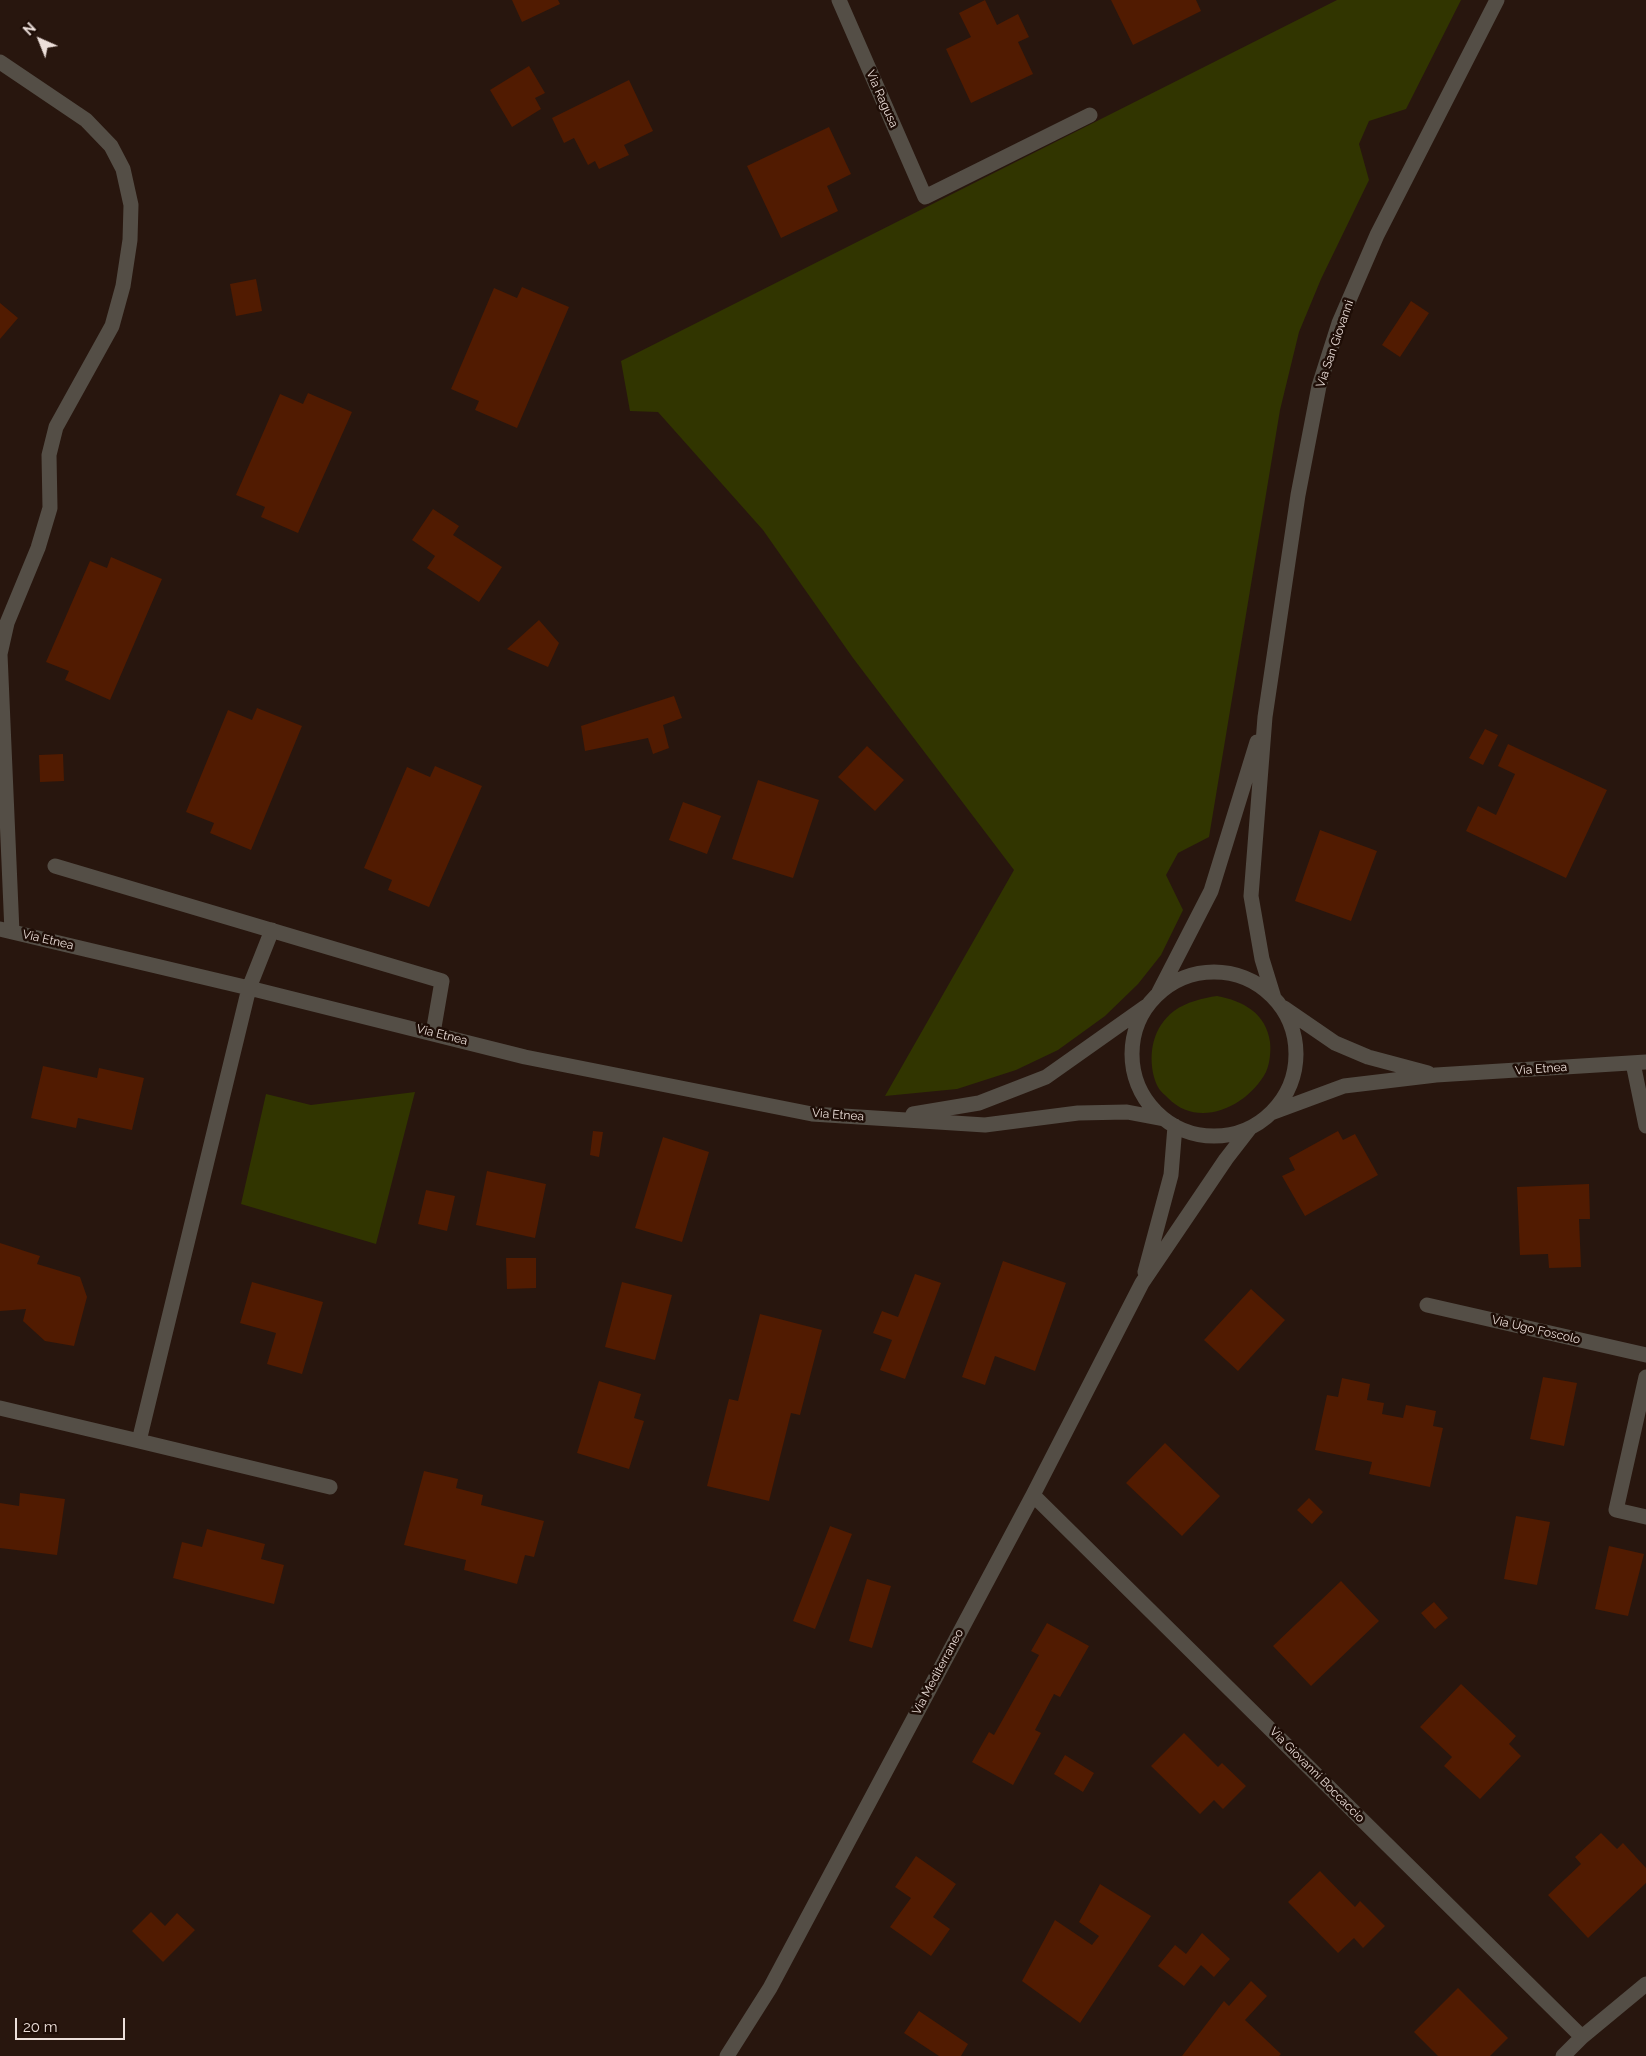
<!DOCTYPE html>
<style>
body{margin:0}
#map{position:relative;width:1646px;height:2056px;overflow:hidden;background:#28160e;font-family:Raleway,sans-serif}
canvas{display:block}
.north{position:absolute;left:15px;top:15px;width:50px;height:50px;-webkit-text-stroke:4px #1e0d06;paint-order:stroke;rotate:316deg;font-size:14px;font-weight:700;line-height:20px;text-align:center;color:#ecdfda}
.north::after{content:'';display:block;margin:auto;width:18px;height:22px;background:#ecdfda;clip-path:polygon(50% 0,100% 100%,50% 72%,0 100%)}
.scale{position:absolute;left:15px;top:2018px;width:110px;height:22px;box-sizing:border-box;border:2px solid #ecdfda;border-top:0;padding-left:6px;font-size:15px;line-height:18px;white-space:nowrap;color:#ecdfda;-webkit-text-stroke:4px #1e0d06;paint-order:stroke}
</style>
<div id="map">
<canvas width="1646" height="2056"></canvas>
<div class="north">N</div>
<div class="scale">20 m</div>
</div>
<script>
const c = document.querySelector('canvas').getContext('2d');
c.lineJoin = 'round';
function fill(path, color) { c.fillStyle = color; c.fill(path, 'evenodd'); }
function stroke(path, color, width, dash) { c.strokeStyle = color; c.lineWidth = width; c.lineCap = dash ? 'butt' : 'round'; c.setLineDash(dash || []); c.stroke(path); }
function write(font, color, halo, rows, align = 'center') {
  c.font = font + ' Raleway,sans-serif'; c.lineWidth = 5; c.setLineDash([]); c.textBaseline = 'middle'; c.strokeStyle = halo; c.fillStyle = color; for (const [text, x, y, turn = 0] of rows) {
    c.save(); c.translate(x, y); c.rotate((+turn || 0) * Math.PI / 180); c.textAlign = isNaN(turn) ? turn : align; if (halo) c.strokeText(text, 0, 0); c.fillText(text, 0, 0); c.restore();
  }
}
fill(new Path2D(`
 M1337,0H1461L1406,109L1369,121L1359,144L1369,180L1321,279L1299,332L1280,410L1209,837L1178,853L1166,875L1183,910L1161,955L1138,984L1105,1016L1058,1050L1016,1070L957,1089L885,1096L1014,870L853,658L763,530L658,412L630,411L621,361Z
 M1217,996C1243,1001 1266,1013 1270,1042C1271,1051 1270,1063 1266,1072C1248,1106 1199,1130 1168,1098C1165,1095 1160,1091 1158,1087C1156,1084 1155,1080 1154,1077C1148,1053 1153,1027 1174,1011C1186,1002 1203,998 1217,996Z
 M415,1092L376,1244L241,1204L266,1094L311,1105Z`), '#313500');
fill(new Path2D(`
 M512,0H558L560,4L522,22Z
 M985,0L997,25L1018,14L1029,37L1018,42L1033,74L971,103L946,49L971,37L959,13Z
 M1111,0H1196L1201,11L1133,45Z
 M529,66L545,93L535,98L541,109L512,127L490,90Z
 M629,80L653,131L624,145L629,155L599,169L595,161L588,165L574,138L564,143L552,118Z
 M829,127L851,174L827,186L838,211L781,238L747,166Z
 M256,279L262,311L236,316L230,284Z
 M522,287L569,307L517,428L475,410L479,401L451,389L494,288L517,298Z
 M1411,301L1429,313L1400,357L1382,345Z
 M0,303L18,318L0,339Z
 M308,393L352,412L298,533L261,517L265,507L236,495L280,394L303,404Z
 M433,509L459,526L453,535L502,567L479,602L427,568L435,556L412,540Z
 M111,557L162,579L110,700L65,680L69,671L46,662L90,561L107,568Z
 M539,620L559,643L548,667L507,649Z
 M674,696L682,718L663,725L669,748L653,754L648,738L585,751L581,726Z
 M257,708L302,726L251,850L210,833L214,823L186,812L228,710L252,720Z
 M1485,729L1498,735L1483,765L1469,758Z
 M1508,744L1607,790L1566,878L1466,831L1478,806L1496,815L1515,774L1498,766Z
 M867,746L904,780L875,811L838,777Z
 M63,754L64,781L40,782L39,755Z
 M435,766L482,786L429,907L388,890L392,880L364,868L407,767L430,777Z
 M758,780L819,800L793,878L732,859Z
 M683,802L721,816L707,854L669,840Z
 M1320,830L1377,851L1351,921L1295,901Z
 M43,1066L97,1078L99,1068L144,1078L132,1130L78,1118L76,1128L31,1118Z
 M593,1131L603,1132L599,1157L590,1155Z
 M1338,1131L1343,1140L1355,1134L1378,1175L1305,1216L1282,1176L1295,1170L1289,1158Z
 M663,1137L709,1152L682,1242L635,1228Z
 M487,1171L546,1184L535,1238L476,1225Z
 M1589,1184L1590,1219H1579L1581,1267L1549,1268L1548,1254L1520,1255L1517,1187Z
 M426,1190L455,1196L447,1231L418,1224Z
 M0,1243L40,1256L37,1264L80,1277L87,1297L74,1346L45,1341L23,1321L26,1309L0,1311Z
 M506,1258H536V1288L507,1289Z
 M1003,1261L1066,1283L1035,1371L995,1356L985,1385L962,1377Z
 M915,1274L941,1283L905,1379L880,1370L892,1340L873,1333L882,1311L898,1317Z
 M252,1282L323,1302L302,1374L267,1364L276,1333L240,1323Z
 M622,1282L672,1295L655,1360L605,1347Z
 M1251,1289L1285,1320L1238,1371L1204,1340Z
 M760,1314L822,1330L800,1415L791,1413L769,1501L707,1486L729,1399L738,1401Z
 M1543,1377L1577,1383L1564,1446L1530,1439Z
 M1342,1378L1370,1384L1367,1400L1384,1403L1382,1414L1403,1418L1406,1405L1436,1411L1433,1426L1443,1428L1430,1487L1369,1474L1372,1462L1315,1450L1327,1395L1338,1397Z
 M599,1381L641,1394L634,1418L644,1421L629,1469L577,1453Z
 M1165,1443L1220,1496L1182,1536L1126,1483Z
 M424,1471L458,1479L456,1488L483,1495L481,1505L544,1521L534,1557L525,1555L517,1584L464,1570L466,1560L404,1545Z
 M20,1493L65,1499L57,1555L0,1548V1503L19,1506Z
 M1309,1498L1323,1512L1312,1524L1297,1510Z
 M1516,1516L1550,1522L1537,1585L1504,1579Z
 M830,1526L852,1534L815,1629L793,1621Z
 M207,1529L265,1544L261,1559L284,1565L274,1604L173,1578L182,1542L202,1547Z
 M1609,1546L1644,1554L1628,1616L1595,1609Z
 M867,1579L891,1586L872,1648L849,1641Z
 M1341,1581L1379,1621L1311,1686L1273,1646Z
 M1434,1602L1448,1618L1435,1629L1421,1613Z
 M1047,1623L1089,1646L1060,1697L1054,1694L1035,1730L1041,1733L1013,1785L972,1762L989,1732L994,1735L1039,1655L1031,1651Z
 M1461,1684L1516,1736L1509,1744L1521,1756L1480,1799L1444,1766L1452,1757L1420,1727Z
 M1184,1733L1218,1767L1222,1763L1246,1786L1223,1809L1214,1800L1200,1814L1151,1766Z
 M1065,1755L1094,1773L1083,1792L1054,1774Z
 M1601,1833L1617,1849L1623,1843L1646,1868V1883L1588,1938L1548,1895L1581,1864L1575,1857Z
 M916,1856L956,1884L933,1917L950,1929L931,1956L890,1927L911,1898L895,1887Z
 M1320,1871L1355,1907L1360,1901L1385,1926L1363,1948L1354,1938L1338,1953L1288,1902Z
 M1100,1884L1151,1916L1080,2023L1022,1981L1055,1920L1092,1945L1099,1936L1079,1922Z
 M151,1912L165,1926L177,1913L195,1930L163,1962L132,1931Z
 M1202,1933L1230,1959L1214,1977L1201,1965L1184,1986L1158,1966L1175,1945L1186,1954Z
 M1251,1981L1267,1996L1245,2020L1281,2054L1279,2056H1182L1224,2001L1229,2006Z
 M1458,1988L1508,2038L1490,2056H1438L1414,2032Z
 M919,2011L968,2044L961,2056H939L904,2033Z`), '#511b01');
stroke(new Path2D(`
 M839,0L925,197L1090,115
 M0,62L86,120L111,146L123,169L131,205L130,240L123,286L112,326L56,427L49,455L50,508L38,548L7,623L0,654L12,932
 M55,866L442,981L433,1033
 M0,929L249,988L525,1057L812,1114L985,1125L1078,1113L1127,1112L1164,1119
 M1132 1054a82 82 0 1 1 164 0a82 82 0 1 1-164 0Z
 M1159,992L1211,891L1257,742
 M1274,998L1262,959L1251,896L1265,717L1298,495L1319,386L1339,323L1377,235L1497,0
 M1284,1008L1335,1043L1368,1057L1428,1073
 M1633,1063L1646,1126
 M1271,1113L1344,1086L1436,1075L1646,1062
 M913,1114L979,1103L1046,1077L1145,1007
 M1145,1272L1171,1175L1175,1126
 M1427,1305L1646,1355
 M1646,1377L1616,1510L1646,1517
 M0,1408L139,1441L249,988L272,930
 M139,1441L330,1487
 M1033,1495L1582,2037L1563,2056
 M1582,2037L1646,1984
 M727,2056L770,1988L1033,1495L1142,1283L1226,1159L1250,1128`), '#544e46', 15);
write('12px', '#ecdfda', '#1e0d06', [
 ["Via Ragusa",882,99,66],
 ["Via San Giovanni",1335,344,-71],
 ["Via Etnea",48,940,13],
 ["Via Etnea",442,1035,14],
 ["Via Etnea",1541,1069,-4],
 ["Via Etnea",838,1115,4],
 ["Via Ugo Foscolo",1536,1330,13],
 ["Via Mediterraneo",938,1672,-62],
 ["Via Giovanni Boccaccio",1317,1775,45]
]);
</script>
